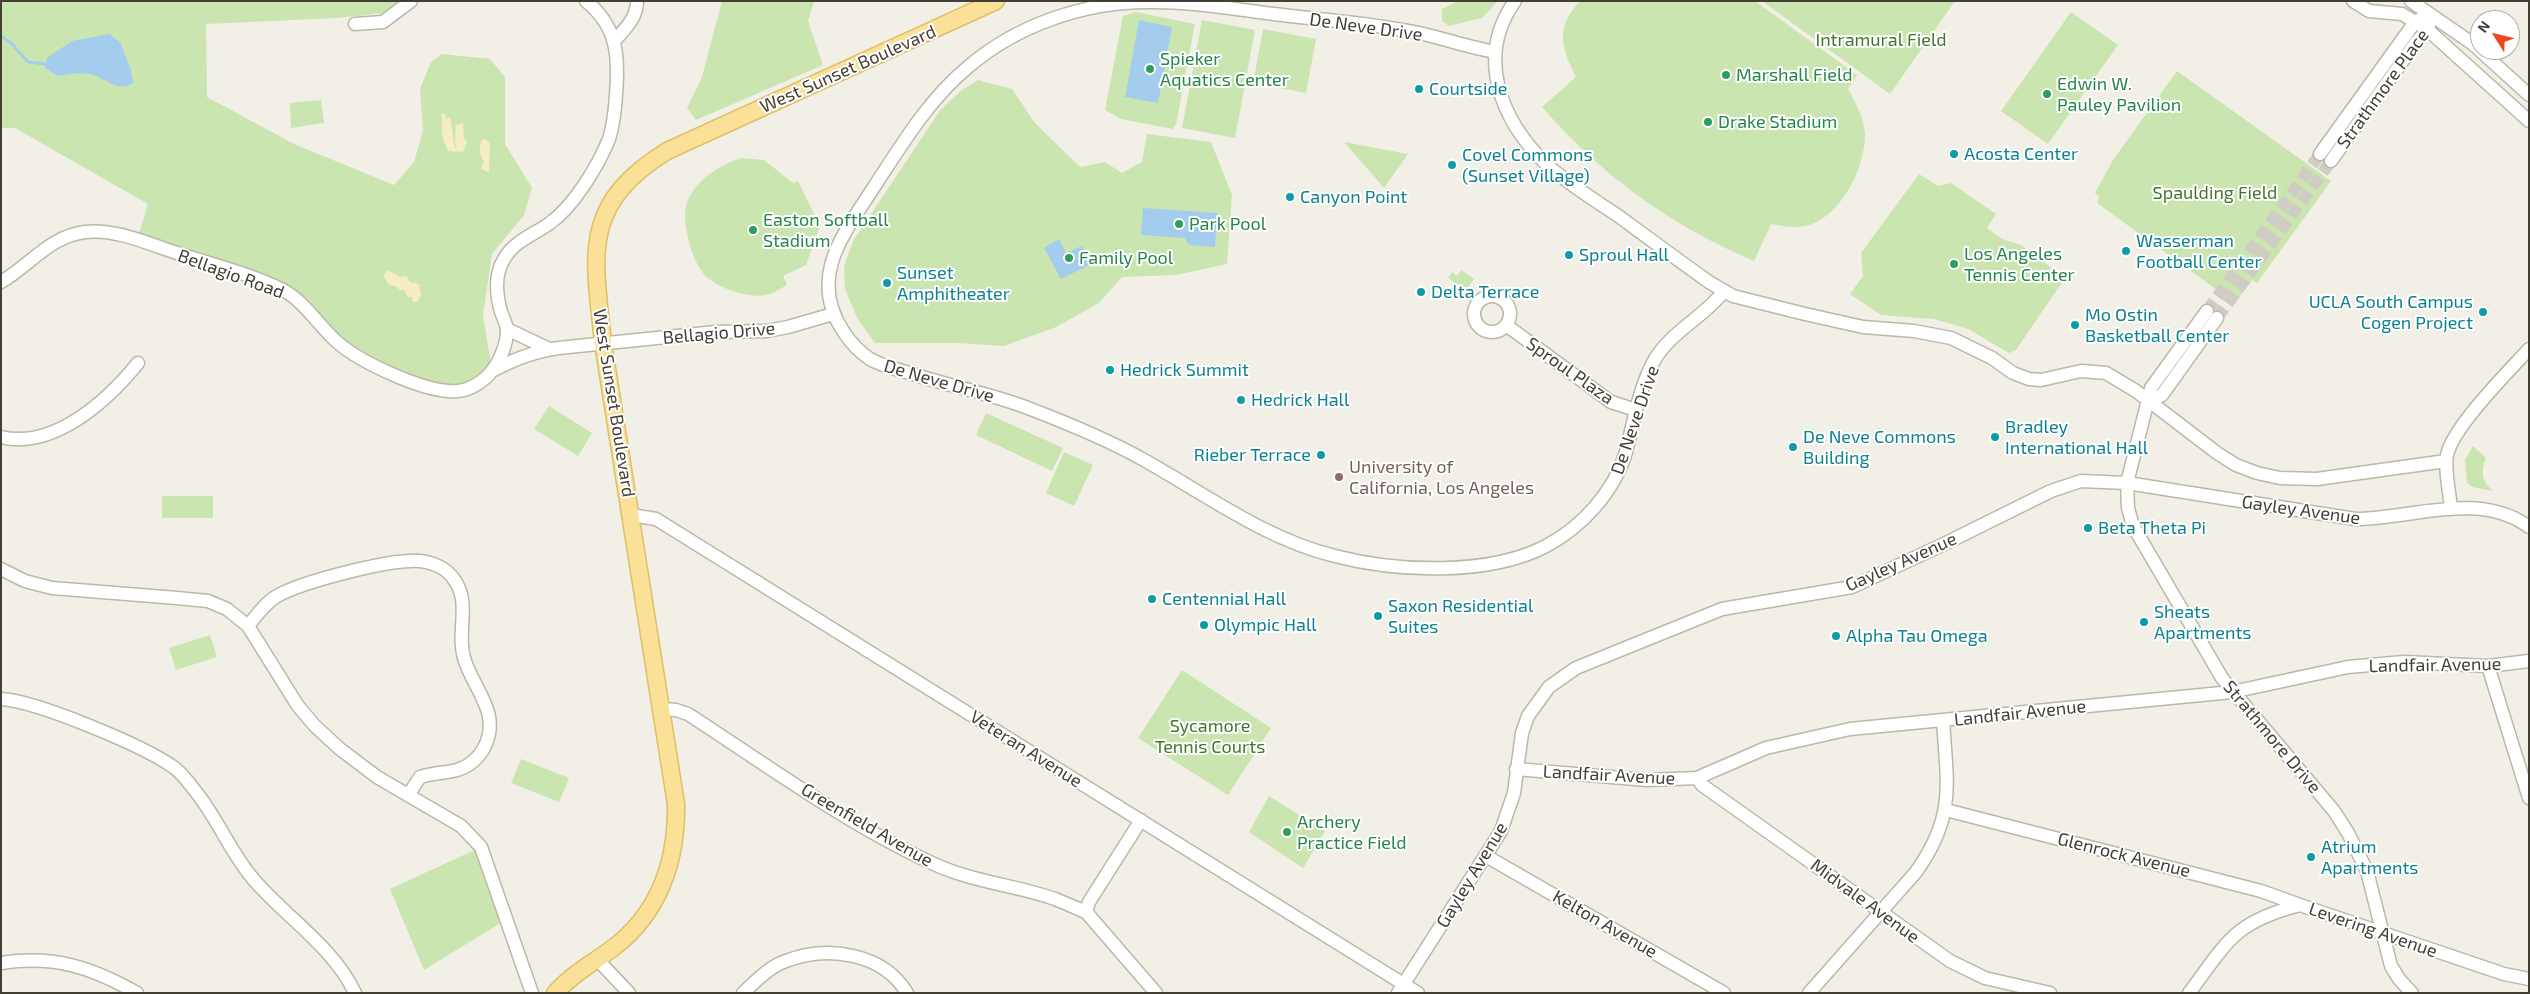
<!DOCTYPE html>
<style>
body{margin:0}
#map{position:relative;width:2530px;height:994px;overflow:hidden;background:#f2efe6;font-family:"Exo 2",sans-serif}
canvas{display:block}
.frame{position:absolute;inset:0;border:2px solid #443f35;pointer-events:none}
.north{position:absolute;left:2470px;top:10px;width:50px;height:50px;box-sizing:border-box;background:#fff;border:1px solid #b4b2ae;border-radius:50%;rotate:306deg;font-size:14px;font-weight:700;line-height:20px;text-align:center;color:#443f35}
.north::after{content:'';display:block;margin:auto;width:18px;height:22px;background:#f2451d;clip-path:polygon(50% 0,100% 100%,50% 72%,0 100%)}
</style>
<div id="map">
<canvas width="2530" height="994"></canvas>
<div class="frame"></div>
<div class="north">N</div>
</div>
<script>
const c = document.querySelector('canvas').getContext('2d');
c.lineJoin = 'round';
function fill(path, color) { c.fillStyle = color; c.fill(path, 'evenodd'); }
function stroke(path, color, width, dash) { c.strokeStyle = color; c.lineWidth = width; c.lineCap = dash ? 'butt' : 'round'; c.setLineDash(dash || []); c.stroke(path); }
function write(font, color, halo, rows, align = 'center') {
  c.font = font + ' "Exo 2",sans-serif'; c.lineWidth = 4; c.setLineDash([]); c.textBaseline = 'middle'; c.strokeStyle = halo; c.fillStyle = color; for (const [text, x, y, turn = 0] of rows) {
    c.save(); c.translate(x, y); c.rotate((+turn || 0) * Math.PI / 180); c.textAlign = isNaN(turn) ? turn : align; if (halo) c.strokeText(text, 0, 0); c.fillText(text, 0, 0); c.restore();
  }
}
fill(new Path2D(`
 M1,1H402L384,13L337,18L206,24L207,97L294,144L394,185L414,162L423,131L420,89L431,62L442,54L490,59L505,77V144L532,188L524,215L492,254L483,315L492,371L458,391L375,366L290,294L137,240L148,204L15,128H1Z
 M722,1H814L808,21L823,65L696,120L687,108L702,77Z
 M1459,1H1498L1482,18L1449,26L1442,21V9Z
 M1580,1H1755L1857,75L1848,89C1856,103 1864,118 1865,135C1865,167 1842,215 1809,225C1798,229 1783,226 1771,224L1754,261C1671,226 1601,175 1542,107L1576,77C1561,47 1555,28 1580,1Z
 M1762,1H1955L1890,94Z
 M1136,12L1195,24L1176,124L1173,129L1121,119L1105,110L1123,16Z
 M2071,12L2118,45L2048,144L2001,111Z
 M1202,20L1255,30L1235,138L1182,128Z
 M1263,29L1316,39L1306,93L1253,83Z
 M2177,71L2331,181L2257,283L2252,280L2235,303L2097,203L2099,197L2095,193L2113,160Z
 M978,80L1012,89L1035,123L1080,167L1105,162L1122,173L1142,162L1147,134L1211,142L1232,195L1227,264L1176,275L1122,277L1099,303L1056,327L1004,346L959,343H875L857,318L845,289L844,266L853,241L941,109L962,90Z
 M321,100L324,123L291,128L290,103Z
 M1344,142L1408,154L1384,188Z
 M741,158L764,160L793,183L798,181L820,226L806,265L783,276L787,285C781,288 773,294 766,295C750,299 713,287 703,273C691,258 680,218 688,200C697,179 720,165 741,158Z
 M1919,174L1938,186L1951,183L1996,214L1987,228L2002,239L2021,245L2065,278L2016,350L2009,353L1968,329L1934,319L1881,315L1850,294L1863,276L1861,253Z
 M1461,270L1474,279L1466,290L1448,278L1452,272L1457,276Z
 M549,406L592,433L578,456L534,429Z
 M986,413L1063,448L1052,471L976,435Z
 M2473,446L2486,458C2480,471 2482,482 2493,491L2472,487L2467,483L2465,460Z
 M1064,452L1093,465L1074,506L1046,493Z
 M162,496H213V518H162Z
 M210,635L217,657L176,670L169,648Z
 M1182,670L1271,728L1228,795L1138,738Z
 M521,759L569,778L559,802L511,783Z
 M1269,796L1325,831L1303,868L1249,832Z
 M481,847L507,919L424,970L390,889Z`), '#cbe5b0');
fill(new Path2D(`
 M442,113L446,115L445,120L448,117L450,118L455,148L457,147L455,142L456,125L463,123L464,138L467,142L463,152L448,151L442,136Z
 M483,139H486L490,144L489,172L481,169L484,161C480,156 477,145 483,139Z
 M388,270L400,277L406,276L410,282L419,284L421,295L417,302H413L412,297H408L404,290H400L396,286L389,285L383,276Z`), '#f6edc2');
fill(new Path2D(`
 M1139,20L1172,27L1158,103L1125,97Z
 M109,34L120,42L131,70L133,83C117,94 104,76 89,74C79,72 68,74 58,76L45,68L47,58L72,41Z
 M1143,208L1217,213L1215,247L1189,245L1185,238L1141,235Z
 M1059,239L1066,253L1082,246L1091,264L1061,279L1044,248Z`), '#a4cced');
stroke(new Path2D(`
 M1,36L11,43L28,62L45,64`), '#a4cced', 3);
stroke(new Path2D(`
 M2207,311L2320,154
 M2217,318L2331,161`), '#cfccc3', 12, [12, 6]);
const minor = new Path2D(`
 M1515,1C1475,57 1501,120 1546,164C1567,183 1593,199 1617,215C1647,237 1678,260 1709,282L1733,296L1805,314L1863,327L1914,331L1951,338L1992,358L2013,373L2029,379L2041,380L2081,371L2106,373L2136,391L2217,453L2236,465L2257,473L2280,478L2317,479L2446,461
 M2353,1L2369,11L2402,14L2428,30L2529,121
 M2411,1L2473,44L2529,95
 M355,24L383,22L411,1
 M615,40C625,29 637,18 637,1
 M1495,52C1469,47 1445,39 1419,33C1372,23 1322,20 1274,14C1232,9 1190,1 1148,2C1084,2 1017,25 968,67C928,100 901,146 872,190C843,235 808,277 843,331C850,342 858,351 870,359C884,367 900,370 916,375C953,387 992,394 1028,408C1067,423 1107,439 1144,460C1205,494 1265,539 1335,556C1396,572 1489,576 1546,546C1582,527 1614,492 1626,452C1634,421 1639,387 1655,359C1673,330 1704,317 1724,291
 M2320,154L2415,22L2422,18
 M2331,161L2417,41L2428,30L2431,15
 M1,282C29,266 50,236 85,232C116,228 151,245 180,254C214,265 251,274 283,290C304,301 319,326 336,341C359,362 427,394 458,391C470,390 484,381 491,372C500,362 507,343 507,331C507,325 503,317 501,312C496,294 494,275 504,259C515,240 534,235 550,223C574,206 598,166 609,139C614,124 615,110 616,95C619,57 618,27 586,1
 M1474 314a18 18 0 1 1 36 0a18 18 0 1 1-36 0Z
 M2207,311L2151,388L2127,483L2128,508L2133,526L2222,678L2334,811L2348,833L2367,871L2391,966L2399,979L2412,993
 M1506,325L1611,402L1636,410
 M507,329L549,349
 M568,347L716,332L767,331L788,327L833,314
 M492,371C516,358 540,349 568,347
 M2149,402L2162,395L2217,318
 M1,437C54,450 108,400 138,363
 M2451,509C2450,493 2444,471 2447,455C2453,427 2508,372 2529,349
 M631,515L656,519L1418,993
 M1,569L25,581L52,588L177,598L208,601L227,609L248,626L298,706L315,726L340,749L377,777L461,826L481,847L532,993
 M248,626C256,616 265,603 277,596C304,581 390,559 420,561C432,562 446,568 453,578C472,602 456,631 464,658C473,689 501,712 485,746C479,758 470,766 457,770C445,773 432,773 420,777L409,794
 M2488,666L2529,798
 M1,699C37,701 147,747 176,769C183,775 190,784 196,792C218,819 231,854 254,880C287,918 333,947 355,993
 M662,709L676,710L688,714C768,766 847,824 934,864C973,882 1015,885 1055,899C1065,903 1076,908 1086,912
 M1516,769L1647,780L1697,778L1766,748L1850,729L2232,692L2348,667L2404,662L2488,666L2529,661
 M1697,778L1702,785L1950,961L1985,978L2050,993
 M1946,810L2261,891L2300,905
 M1141,820L1089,902L1086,912L1156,993
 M1486,856L1724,993
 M597,959L629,993
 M1,963C54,955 91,967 137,993
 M743,993C755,982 770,966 786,961C828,945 883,953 907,993
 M1398,993L1501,831L1514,793L1522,733L1528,716L1549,687L1576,668L1722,609L1852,587L1942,545L2051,491L2081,481L2127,483L2355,519C2411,519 2479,490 2529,527
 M1809,993L1916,872C1956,816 1947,784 1943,721
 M2189,993C2228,941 2234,922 2300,905L2504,974L2529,979`);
const major = new Path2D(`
 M555,993C572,974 593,963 613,948C659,913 677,861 676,804L603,343C594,255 580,205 667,151L996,1`);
stroke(minor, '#bdb7a9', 15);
stroke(major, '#dfbf67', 19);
stroke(minor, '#fff', 12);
stroke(major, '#fae197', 16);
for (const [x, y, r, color] of [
 [1150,69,5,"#2e9e5b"],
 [1726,75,5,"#2e9e5b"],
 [1419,89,5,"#0f9aa8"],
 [2047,94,5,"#2e9e5b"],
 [1708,122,5,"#2e9e5b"],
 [1954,154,5,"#0f9aa8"],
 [1452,165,5,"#0f9aa8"],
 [1290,197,5,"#0f9aa8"],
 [1179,224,5,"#2e9e5b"],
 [753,230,5,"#2e9e5b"],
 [2126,251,5,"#0f9aa8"],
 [1569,255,5,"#0f9aa8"],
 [1069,258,5,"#2e9e5b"],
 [1954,264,5,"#2e9e5b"],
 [887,283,5,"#0f9aa8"],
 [1421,292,5,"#0f9aa8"],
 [2483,312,5,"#0f9aa8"],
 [2075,325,5,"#0f9aa8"],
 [1110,370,5,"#0f9aa8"],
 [1241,400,5,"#0f9aa8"],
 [1995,437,5,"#0f9aa8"],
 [1793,447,5,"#0f9aa8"],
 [1321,455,5,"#0f9aa8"],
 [1339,477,5,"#8d6e63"],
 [2088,528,5,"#0f9aa8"],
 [1152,599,5,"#0f9aa8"],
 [1378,616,5,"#0f9aa8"],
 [2144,622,5,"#0f9aa8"],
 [1204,625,5,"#0f9aa8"],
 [1836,636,5,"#0f9aa8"],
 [1287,832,5,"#2e9e5b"],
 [2311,857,5,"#0f9aa8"]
]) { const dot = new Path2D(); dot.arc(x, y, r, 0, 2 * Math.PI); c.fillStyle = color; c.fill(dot); stroke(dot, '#fff', 2); }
write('18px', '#443f35', '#fff', [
 ["De Neve Drive",1366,27,8],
 ["West Sunset Boulevard",848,69,-24],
 ["Strathmore Place",2383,89,-54],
 ["Bellagio Road",231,274,20],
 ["Bellagio Drive",719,333,-5],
 ["Sproul Plaza",1570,371,35],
 ["De Neve Drive",939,381,16],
 ["West Sunset Boulevard",614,403,81],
 ["De Neve Drive",1635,420,-71],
 ["Gayley Avenue",2301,510,8],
 ["Gayley Avenue",1901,562,-24],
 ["Landfair Avenue",2435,665,-1],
 ["Landfair Avenue",2020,713,-6],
 ["Strathmore Drive",2272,737,50],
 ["Veteran Avenue",1026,749,32],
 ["Landfair Avenue",1609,775,3],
 ["Greenfield Avenue",867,825,30],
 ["Glenrock Avenue",2124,855,14],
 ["Gayley Avenue",1472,875,-59],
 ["Midvale Avenue",1865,901,36],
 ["Kelton Avenue",1605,924,30],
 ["Levering Avenue",2373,930,19]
]);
write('18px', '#44742b', '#fff', [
 ["Intramural Field",1881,40],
 ["Spaulding Field",2215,193],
 ["Sycamore",1210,726],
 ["Tennis Courts",1210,747]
]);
write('18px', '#27864d', '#fff', [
 ["Spieker",1160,59],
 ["Aquatics Center",1160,80],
 ["Marshall Field",1736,75],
 ["Edwin W.",2057,84],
 ["Pauley Pavilion",2057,105],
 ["Drake Stadium",1718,122],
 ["Easton Softball",763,220],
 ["Stadium",763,241],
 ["Park Pool",1189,224],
 ["Los Angeles",1964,254],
 ["Tennis Center",1964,275],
 ["Family Pool",1079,258],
 ["Archery",1297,822],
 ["Practice Field",1297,843]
], 'left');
write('18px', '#0d838f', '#fff', [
 ["Courtside",1429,89],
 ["Acosta Center",1964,154],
 ["Covel Commons",1462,155],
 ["(Sunset Village)",1462,176],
 ["Canyon Point",1300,197],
 ["Wasserman",2136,241],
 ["Football Center",2136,262],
 ["Sproul Hall",1579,255],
 ["Sunset",897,273],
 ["Amphitheater",897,294],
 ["Delta Terrace",1431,292],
 ["UCLA South Campus",2473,302,"right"],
 ["Cogen Project",2473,323,"right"],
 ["Mo Ostin",2085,315],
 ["Basketball Center",2085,336],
 ["Hedrick Summit",1120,370],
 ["Hedrick Hall",1251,400],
 ["Bradley",2005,427],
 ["International Hall",2005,448],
 ["De Neve Commons",1803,437],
 ["Building",1803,458],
 ["Rieber Terrace",1311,455,"right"],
 ["Beta Theta Pi",2098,528],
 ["Centennial Hall",1162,599],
 ["Saxon Residential",1388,606],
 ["Suites",1388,627],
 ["Sheats",2154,612],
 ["Apartments",2154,633],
 ["Olympic Hall",1214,625],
 ["Alpha Tau Omega",1846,636],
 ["Atrium",2321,847],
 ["Apartments",2321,868]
], 'left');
write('18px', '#785e54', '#fff', [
 ["University of",1349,467],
 ["California, Los Angeles",1349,488]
], 'left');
</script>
